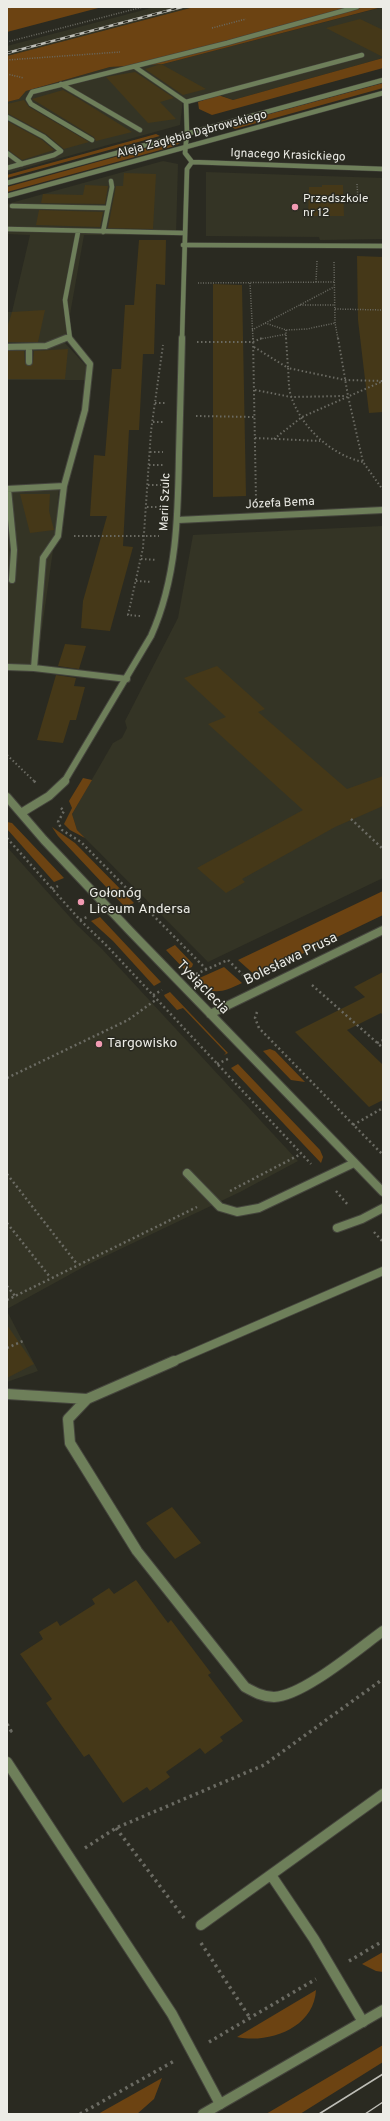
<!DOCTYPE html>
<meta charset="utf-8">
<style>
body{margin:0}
#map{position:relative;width:390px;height:2121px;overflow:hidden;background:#2a2a21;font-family:Overpass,sans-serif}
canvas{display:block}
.frame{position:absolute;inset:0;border:8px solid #ecece6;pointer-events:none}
</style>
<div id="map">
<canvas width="390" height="2121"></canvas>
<div class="frame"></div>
</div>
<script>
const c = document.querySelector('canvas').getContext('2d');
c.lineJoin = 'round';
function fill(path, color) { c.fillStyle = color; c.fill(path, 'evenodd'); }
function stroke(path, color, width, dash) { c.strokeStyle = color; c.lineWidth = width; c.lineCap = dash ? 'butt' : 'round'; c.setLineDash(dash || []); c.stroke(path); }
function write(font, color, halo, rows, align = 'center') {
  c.font = font + ' Overpass,sans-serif'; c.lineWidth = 3; c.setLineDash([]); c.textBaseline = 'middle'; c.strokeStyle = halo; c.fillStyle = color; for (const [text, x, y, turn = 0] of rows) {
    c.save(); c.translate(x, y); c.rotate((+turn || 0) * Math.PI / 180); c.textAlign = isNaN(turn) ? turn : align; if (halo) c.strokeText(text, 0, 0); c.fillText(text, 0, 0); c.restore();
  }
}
fill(new Path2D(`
 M155,7H194L7,56V46Z
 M383,7V58L233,100L212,92L183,100L180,125L7,173V102L19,99L26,91L110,67L163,64Z
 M163,161L178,164L176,235H84L65,343L88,368L87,380H7V312H12L30,235L7,234V204Z
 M206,172L383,178V239L320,240L319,237L206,236Z
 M59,488L55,536L36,671H7V491Z
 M383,526V878L208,962L77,830L72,814L113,743L122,738L127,728L125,721L178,618L193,535Z
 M7,847L77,925L102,949L298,1161L240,1192L89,1264L7,1309Z
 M7,1311L38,1371L7,1382Z`), '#343425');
fill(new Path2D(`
 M7,7H102L7,32Z
 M194,7H382L163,64L110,67L26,91L19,99L7,102V56Z
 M383,58V68L212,115L199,109L198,102L218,95L233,100Z
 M383,83V88L235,129L229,125Z
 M156,134L160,136L7,178V175Z
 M169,142L180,143L175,146L7,192V187Z
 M83,778L92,780L72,814L77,830L85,838L70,830L64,824L72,808L69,801Z
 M7,822L12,823L64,878L54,882L7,829Z
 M52,827L75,843L134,903L125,907L58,836Z
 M383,891V915L256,976L238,960Z
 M100,917L161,982L154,986L113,941L91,921Z
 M175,945L193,964L192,967L185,970L166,950Z
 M224,967L242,983C223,992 211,997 195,980Z
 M170,992L228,1053L224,1055L226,1053L183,1008L177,1010L165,997L164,995Z
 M270,1049L275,1051L305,1082L291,1080L263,1051Z
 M238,1064L320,1150L323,1157L321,1163L231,1068Z
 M383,1952V1972L376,1971L362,1964Z
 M316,1990C314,2028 269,2044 237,2037Z
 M383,2045V2062L300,2114H266Z
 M162,2078L154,2099L137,2114H98Z`), '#6c4312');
fill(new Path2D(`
 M360,19L383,30V57L326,28Z
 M161,64L206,89L183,95L145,69Z
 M135,72L174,98L160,102L176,119L148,123L106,77Z
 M63,90L79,99L132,132L96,141L94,137L32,99Z
 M24,100L29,107L89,142L64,149L46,134L7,113V104Z
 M7,121L42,140L54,150L22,160L7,149Z
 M124,173L156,174L153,229L108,228L116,186H123Z
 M85,185L108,186L105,204L41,203L43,194L83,195Z
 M322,185H343L344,216H308L309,187H322Z
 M39,210L103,212L100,227L36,225Z
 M139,240H166L165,285L156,284L154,354H143L139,430H129L123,546L133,547L110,631L81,628L83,601L107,516H90L94,455L105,456L112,369H121L125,305H134Z
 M357,256L383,257V412L369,413L358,320Z
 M213,284L242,285L246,496L213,497Z
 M45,310L38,342H7V328L12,312Z
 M68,349L65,379H7V351H24L25,364L29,366L33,362L34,351Z
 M20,494H50L49,511L54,530L30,533Z
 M65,644L86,646L79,669L58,666Z
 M217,666L265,709L258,712L347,789L383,776V806L335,827L242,879L245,882L226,893L197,868L303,810L208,724L226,717L184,678Z
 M56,675L76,678L74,686L85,687L76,720H70L63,743L37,740Z
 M383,972V1015L381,1013L347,1030L383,1065V1100L369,1107L295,1032L365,997L354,987Z
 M7,1325L34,1364L7,1378Z
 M172,1507L201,1543L175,1559L146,1523Z
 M136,1580L168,1623L171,1620L211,1673L208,1675L243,1721L220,1737L223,1741L205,1754L200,1748L166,1772L170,1777L150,1791L147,1787L123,1803L89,1754L84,1757L62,1726L46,1703L52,1699L20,1654L43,1639L39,1632L57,1621L60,1626L95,1604L92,1599L109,1588L114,1594Z`), '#453818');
const serviceFar3 = new Path2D(`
 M135,67L186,102
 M61,84L140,130
 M7,117L44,137L61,151L54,155L7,168
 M187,133L186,102L362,55
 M92,140L31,104L28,99L32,92L227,43L357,7
 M7,153L22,164
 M12,206L108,208
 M7,229L184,233
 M103,232L112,187L111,181
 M183,245L383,246
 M64,339L68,337
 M70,339L65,300L78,232`);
const serviceFar2 = new Path2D(`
 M7,347L46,346L66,338
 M29,348V362
 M64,486L58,536L43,558L34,668L127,679
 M7,489L64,486L85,410L90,364L69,338
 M8,489L14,550L12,580
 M7,667L34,668`);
const serviceFar1 = new Path2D(`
 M187,1173L220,1207L237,1212L259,1208L354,1163
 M337,1228L362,1219L383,1208
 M172,1362L383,1271`);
const service = new Path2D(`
 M174,1361L87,1399L68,1419L70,1443L137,1551L245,1687C254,1692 263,1697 274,1697C303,1696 358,1649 383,1631
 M7,1394L87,1399
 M7,1762L172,2014L220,2104
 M271,1875L314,1939L363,2022
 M201,1925L383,1794`);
const minorFar2 = new Path2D(`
 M187,133L185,153L192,162
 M192,162L383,169
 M182,339L187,169L192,162`);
const minorFar1 = new Path2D(`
 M178,520L383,510
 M64,782L151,636C177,578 178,516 179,454C180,415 181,377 182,338`);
const minor = new Path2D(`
 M7,797L44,840L130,931L383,1192
 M21,813L49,796L65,781
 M210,1014L383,930`);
const tertiaryFar1 = new Path2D(`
 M7,183L383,80
 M7,196L383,93`);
const tertiary = new Path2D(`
 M203,2114L383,2010`);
stroke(serviceFar3, '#45453d', 5.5);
stroke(serviceFar2, '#45453d', 8);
stroke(serviceFar1, '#45453d', 10);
stroke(service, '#45453d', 12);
stroke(minorFar2, '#45453d', 5.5);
stroke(minorFar1, '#45453d', 8);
stroke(minor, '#45453d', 10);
stroke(tertiaryFar1, '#45453d', 5.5);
stroke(tertiary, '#45453d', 12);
stroke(new Path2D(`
 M7,8L13,7
 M212,28L246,19
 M7,42L143,7
 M7,60L120,52
 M7,74L24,78
 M357,184L358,200
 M334,262L335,323L338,339
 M316,282L317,261
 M198,283L334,282
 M250,283L253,339
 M300,305H335
 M335,309L383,310
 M265,323L286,330L307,329L335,323
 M252,330L334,287
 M286,330V339
 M260,339L287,334`), '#6b6b63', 1.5, [1, 1.5]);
stroke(new Path2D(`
 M253,338L256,500
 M286,338L288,368L345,380L383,381
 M338,338L348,396L363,462L383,490
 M197,342H253L262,338
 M254,347L288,368C289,377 288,387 291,396C301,427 331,455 363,462
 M255,390L291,397L345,396
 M155,403H165
 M196,416L255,417
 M153,422H164
 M255,438L320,441
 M274,439L302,417L381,382
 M150,452H163
 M149,465H163
 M148,485H161
 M147,507H160
 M74,536H159
 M141,559L157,560
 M136,581L152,582
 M140,616L128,615L143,548L151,431L163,345
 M7,755L35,782`), '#6b6b63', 2, [1.5, 2.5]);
stroke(new Path2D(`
 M34,781L36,783
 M61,808L64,811L58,822L62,830L81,842L207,970
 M351,819L383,849
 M7,838L80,920L107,946L311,1164
 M52,889L58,886
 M80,920L87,917
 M196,974L228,960L246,978
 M312,985L383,1048
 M153,995L162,990
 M257,1012L255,1018L259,1028L383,1155
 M377,1043L383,1040
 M217,1064L230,1058
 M7,1078L128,1020L157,999
 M353,1125L383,1108
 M7,1174L77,1264
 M230,1191L301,1154
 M336,1191L348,1205
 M7,1223L50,1277
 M374,1232L383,1242
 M7,1286L15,1296
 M7,1300L197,1207
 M7,1348L23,1341`), '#6b6b63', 2.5, [2, 3]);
stroke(new Path2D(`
 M7,1724L11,1731L7,1732
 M116,1828L184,1918
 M85,1848L116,1828L264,1765L383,1679
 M201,1943L250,2018
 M349,1961L383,1941
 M209,2042L316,1979
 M80,2114L176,2060`), '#6b6b63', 3.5, [2.5, 4]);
stroke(serviceFar3, '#6e7f5a', 4.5);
stroke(serviceFar2, '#6e7f5a', 6);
stroke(serviceFar1, '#6e7f5a', 8);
stroke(service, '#6e7f5a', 10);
stroke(minorFar2, '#6e7f5a', 4.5);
stroke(minorFar1, '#6e7f5a', 6);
stroke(minor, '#6e7f5a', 8);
stroke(tertiaryFar1, '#6e7f5a', 4.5);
stroke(tertiary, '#6e7f5a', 10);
stroke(new Path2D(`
 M319,2114L383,2074
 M365,2114L383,2102`), '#bdbdb6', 1.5);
const rail = new Path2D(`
 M7,53L182,7`);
stroke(rail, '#bdbdb6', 2.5);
stroke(rail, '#2a2a21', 1.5, [5]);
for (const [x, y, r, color] of [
 [295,207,4,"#f19ab2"],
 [81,902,4,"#f19ab2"],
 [99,1044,4,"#f19ab2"]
]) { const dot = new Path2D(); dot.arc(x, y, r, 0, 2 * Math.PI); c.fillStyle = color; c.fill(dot); stroke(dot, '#2a2a21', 1.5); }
write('12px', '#ecece6', '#2a2a21', [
 ["Aleja Zagłębia Dąbrowskiego",192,135,-15],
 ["Ignacego Krasickiego",288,156,2],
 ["Marii Szulc",166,502,-88],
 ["Józefa Bema",280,504,-3]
]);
write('12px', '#ecece6', '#2a2a21', [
 ["Przedszkole",303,200],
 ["nr 12",303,214]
], 'left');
write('14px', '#ecece6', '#2a2a21', [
 ["Gołonóg",89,894],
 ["Liceum Andersa",89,910],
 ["Targowisko",107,1044]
], 'left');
write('14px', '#ecece6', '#2a2a21', [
 ["Bolesława Prusa",291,960,-26],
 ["Tysiąclecia",202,988,46]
]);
</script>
